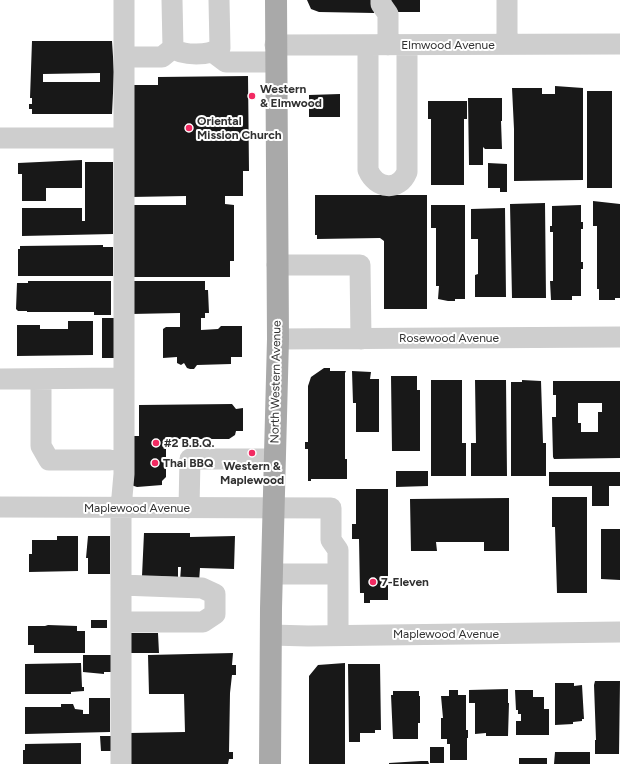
<!DOCTYPE html>
<style>
body{margin:0}
canvas{display:block;background:#fff}
</style>
<canvas width="620" height="764"></canvas>
<script>
const c = document.querySelector('canvas').getContext('2d');
c.lineJoin = 'round';
function fill(path, color) { c.fillStyle = color; c.fill(path, 'evenodd'); }
function stroke(path, color, width, dash) { c.strokeStyle = color; c.lineWidth = width; c.lineCap = dash ? 'butt' : 'round'; c.setLineDash(dash || []); c.stroke(path); }
function write(font, color, halo, rows, align = 'center') {
  c.font = font + ' Figtree,sans-serif'; c.lineWidth = 4; c.setLineDash([]); c.textBaseline = 'middle'; c.strokeStyle = halo; c.fillStyle = color; for (const [text, x, y, turn = 0] of rows) {
    c.save(); c.translate(x, y); c.rotate((+turn || 0) * Math.PI / 180); c.textAlign = isNaN(turn) ? turn : align; if (halo) c.strokeText(text, 0, 0); c.fillText(text, 0, 0); c.restore();
  }
}
fill(new Path2D(`
 M307,0H374V13L319,12L311,9Z
 M390,0H420V12H390Z
 M32,41H112L114,72L112,114H32V109H29V104H32V98H30ZM100,73V82H43V74Z
 M248,76L249,171H243V196H225V204L234,205V261H230V277H131L130,205H186V196L131,197L130,85H158V77Z
 M555,86L583,88V180L514,181V129L512,88H542V94H555Z
 M587,91H612V188H587Z
 M340,94V117H309V95Z
 M468,98H502V121H501L502,149H485L483,147V165H469Z
 M428,101H467V119H464V185H431V119H428Z
 M82,160V188H46V201H22V174H18V163Z
 M85,162H113V234L22,236V208H82V221H85Z
 M488,163L507,164V192H500V188H488Z
 M315,195H427V309H384V241L380,238L317,239V235H315Z
 M593,201L620,204V298H615V300H599V289H597V226H593Z
 M545,203L546,298H512L510,204Z
 M431,205H465V299H455V301H448L438,299L439,286H436V228H431Z
 M581,205V222H583V229H581V262H583V269H581V296H572V300H551L550,281H553V232H550V226H552V206Z
 M505,208L506,297H475V275L478,274V239H471V209Z
 M103,245V247H113V276H18V249H20V246Z
 M28,281H111V315H94V312H27V311H18L16,309L17,283H28Z
 M131,281H205V290H208L209,313H205V318H201V330L218,329L221,326H242V357H231V364L197,365L194,369H190L187,368L184,363L181,365L177,363V357L163,358V329L166,327H180V313L131,314Z
 M102,318H117V358H102Z
 M68,321H93V355L17,356V325H40V329H68Z
 M324,368H330V371H346L345,373V459H347V479H311V481H308V449H305V442H308V386L311,377Z
 M352,371L371,372L370,379H379V432H356V403H353Z
 M391,376H417V390H420V451H392Z
 M431,380H462V443H466V476H431Z
 M475,380H506L507,476H471V443H476Z
 M522,380L541,381L543,443H546V476H511V382H522Z
 M553,381H620V458L554,459L553,457L552,417H556V395H553ZM578,403H602V412H598V432H581V423H578Z
 M232,404L236,409L243,408V431H236L235,435L229,439H175L166,449V477L162,481V485L137,487L131,485V436H139V405Z
 M396,471H428V486L396,487Z
 M549,472H620V486H609V506H592V486H549Z
 M356,489H388V600H370V603H364V593H360L359,539H352V524H356Z
 M552,497H587V593H557L555,527H552Z
 M509,498V551H484V542H436L437,551H411L410,499Z
 M601,529H620V580L601,579Z
 M144,533H190V537L235,536L234,569L200,568L199,582L180,581L181,567H178V577L142,576Z
 M57,536H78V571L29,572V554H32V540H57Z
 M88,536H110V574H88V558H86Z
 M91,620H107V628H91Z
 M48,625L77,626V631H85V653H34V645H28V626H45Z
 M129,633H158L159,653H130Z
 M233,653L232,665H236V675H232L230,693L229,752H233V759H229L228,764H128L130,733L185,732L184,694H149L148,655Z
 M83,655H112V672H104V674L83,672Z
 M81,663L82,687H84V691L71,692V694H25V664Z
 M345,663V764H309V676L318,665Z
 M348,664H380L381,730H375V733H360V742H349Z
 M595,681H620L619,754H595V740H596L594,685Z
 M555,683H574V686L582,685L584,719H582V721L573,722V724L555,725Z
 M508,689V703H509L508,736H486V733L475,734V703H469V690Z
 M449,690H458V695H466V730H468V738H467V760H450V744H447V739H441V718H443L441,696H449Z
 M515,690H533V697H544V709H549V735H516V721H521V714H518V710H516Z
 M393,691H419V696H420V723H418V739H393L391,695H393Z
 M89,698H110V732L25,734V707H61V704H73L75,709L83,710V714H89Z
 M100,736H113V751H101Z
 M81,743V764H23V750H25V744Z
 M430,747H444V763H430Z
 M555,752H590V764H554Z
 M519,758H547V764H519Z
 M421,761H428L429,764H389V763Z`), '#181818');
stroke(new Path2D(`
 M172,0L173,48C182,56 210,56 220,48L219,0
 M381,0V4L388,14V45
 M507,0V44
 M275,45L620,44
 M368,45V170C376,189 399,192 407,172V45
 M214,53L226,62H276
 M124,57H162L173,48
 M0,138H124
 M277,265H360L361,339
 M278,339L620,337
 M0,379L124,378
 M41,379V446L49,460H110
 M0,507L331,508V540L338,550V634
 M189,508L190,459H275
 M273,574H338
 M121,622H203L215,614V594L202,588L121,585
 M271,635L308,636L620,632
 M121,764V508L124,474V0`), '#cecece', 21);
stroke(new Path2D(`
 M270,764L271,608L278,339L276,0`), '#a9a9a9', 22);
for (const [x, y, r, color] of [
 [252,96,4,"#f22a62"],
 [189,128,4,"#f22a62"],
 [156,443,4,"#f22a62"],
 [252,453,4,"#f22a62"],
 [155,463,4,"#f22a62"],
 [373,582,4,"#f22a62"]
]) { const dot = new Path2D(); dot.arc(x, y, r, 0, 2 * Math.PI); c.fillStyle = color; c.fill(dot); stroke(dot, '#fff', 1.5); }
write('12px', '#313131', '#fff', [
 ["Elmwood Avenue",448,45],
 ["Rosewood Avenue",449,338],
 ["North Western Avenue",276,382,-89],
 ["Maplewood Avenue",137,508],
 ["Maplewood Avenue",446,634]
]);
write('bold 12px', '#313131', '#fff', [
 ["Western",260,89],
 ["& Elmwood",260,103],
 ["Oriental",197,121],
 ["Mission Church",197,135],
 ["#2 B.B.Q.",164,443],
 ["Thai BBQ",163,463],
 ["Western &",252,466,"center"],
 ["Maplewood",252,480,"center"],
 ["7-Eleven",381,582]
], 'left');
</script>
